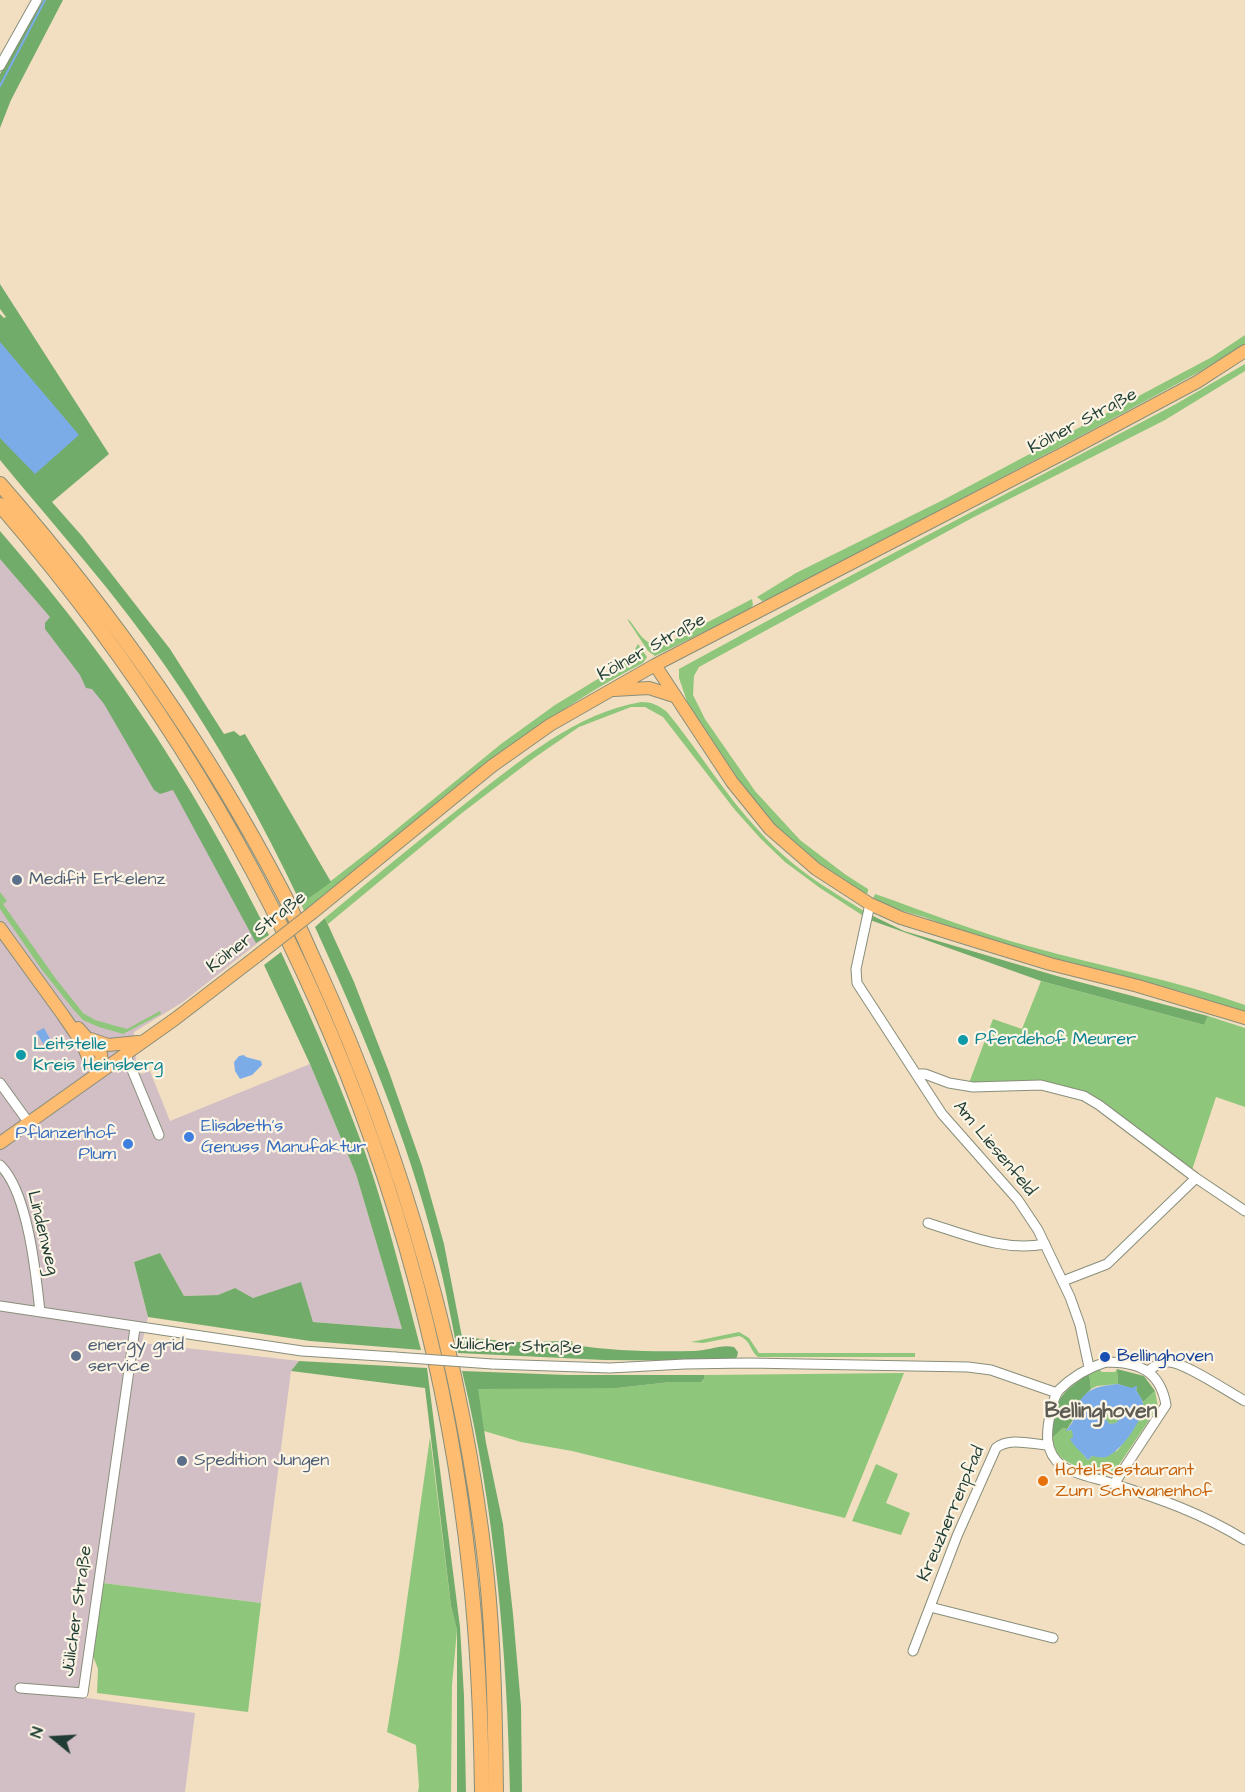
<!DOCTYPE html>
<meta charset="utf-8">
<style>
body{margin:0}
#map{position:relative;width:1245px;height:1792px;overflow:hidden;background:#f2dfc1;font-family:"Architects Daughter",sans-serif}
canvas{display:block}
.north{position:absolute;left:24px;top:1708px;width:60px;height:60px;-webkit-text-stroke:4px #fcf5e5;paint-order:stroke;rotate:288deg;font-size:16px;font-weight:700;line-height:24px;text-align:center;color:#1f3d34}
.north::after{content:'';display:block;margin:auto;width:21px;height:27px;background:#1f3d34;clip-path:polygon(50% 0,100% 100%,50% 72%,0 100%)}
</style>
<div id="map">
<canvas width="1245" height="1792"></canvas>
<div class="north">N</div>
</div>
<script>
const c = document.querySelector('canvas').getContext('2d');
c.lineJoin = 'round';
function fill(path, color) { c.fillStyle = color; c.fill(path, 'evenodd'); }
function stroke(path, color, width, dash) { c.strokeStyle = color; c.lineWidth = width; c.lineCap = dash ? 'butt' : 'round'; c.setLineDash(dash || []); c.stroke(path); }
function write(font, color, halo, rows, align = 'center') {
  c.font = font + ' "Architects Daughter",sans-serif'; c.lineWidth = 4.5; c.setLineDash([]); c.textBaseline = 'middle'; c.strokeStyle = halo; c.fillStyle = color; for (const [text, x, y, turn = 0] of rows) {
    c.save(); c.translate(x, y); c.rotate((+turn || 0) * Math.PI / 180); c.textAlign = isNaN(turn) ? turn : align; if (halo) c.strokeText(text, 0, 0); c.fillText(text, 0, 0); c.restore();
  }
}
fill(new Path2D(`
 M0,543L93,652L264,938L183,1002L134,1032L136,1061L141,1074L150,1071L170,1121L310,1064L356,1174L402,1329L313,1322L301,1283L253,1298L235,1288L218,1295L184,1296L160,1253L134,1262L148,1317L142,1343L299,1361L291,1371L261,1603L103,1583L80,1697L195,1713L185,1792H0Z`), '#d2bec5');
fill(new Path2D(`
 M1245,335V344L1199,372L1077,438L768,600L762,601L757,597L796,573L945,499L1212,357Z
 M1245,364V371L1165,420L972,518L699,667L694,676L693,695L705,719L755,791L800,840L846,875L868,889V892L866,895L828,873L772,824L733,775L689,707L679,678V669L835,584L1176,404Z
 M752,599L753,605L749,610L655,656L648,651L627,619L630,621C641,635 644,646 664,645Z
 M638,644L647,657L643,663C557,707 483,767 408,828C374,856 339,883 304,911L301,904L376,846L501,744L555,705L629,660Z
 M641,702C652,702 658,705 667,712C699,751 725,795 760,832C790,866 827,889 866,912L865,917L820,888L785,862L761,839L735,810L663,717L645,707H631L579,727L534,758L462,813L328,924L325,918C373,878 421,838 471,799C521,760 576,713 641,702Z
 M0,892L7,901L3,904L56,979L83,1013L95,1020L127,1029L160,1011L161,1014L123,1034L99,1027L83,1020L73,1009L42,970L0,909Z
 M875,894C927,912 978,933 1032,947C1103,967 1176,980 1245,1005V1012L1182,992L1047,958L969,934L924,917L885,906L873,899Z
 M1041,981L1204,1025L1208,1016L1245,1028V1107L1216,1097L1191,1173L1143,1136L1064,1087L969,1083L993,1019L1022,1029Z
 M739,1332L749,1338L759,1353H915V1357H758C750,1351 751,1340 739,1336L703,1343L691,1342Z
 M1099,1369L1102,1372H1115L1117,1369L1118,1384L1097,1386L1091,1389L1089,1373Z
 M904,1373L845,1518L572,1451L521,1442L484,1431L477,1388H617L671,1382H701L704,1379V1375Z
 M1155,1391L1158,1407L1112,1475C1100,1476 1067,1465 1060,1456C1055,1451 1054,1445 1052,1438L1063,1428L1067,1429V1431L1072,1430L1077,1447L1088,1460L1092,1456L1117,1451L1131,1433L1141,1415L1143,1402Z
 M1104 1416a8 8 0 1 1 16 0a8 8 0 1 1-16 0Z
 M430,1437L451,1606L457,1630L452,1685L451,1792H418L419,1786L416,1745L387,1732L399,1657Z
 M876,1464L898,1474L886,1503L910,1513L901,1535L852,1521Z
 M103,1583L261,1603L248,1712L97,1693L98,1669L93,1656Z`), '#8ec77b');
fill(new Path2D(`
 M43,0H63L11,100L0,128V74Z
 M0,284L109,454L52,502L82,536L170,649L224,734L234,731L240,736L245,734L331,882L301,904C262,821 218,742 166,667C116,594 56,528 0,460V314L4,318L6,317L0,309Z
 M0,531C49,588 97,648 139,711C188,782 230,858 269,935L256,943L173,790L160,794L154,790L104,704L92,689L86,688L80,675L45,629V623L50,617L0,559Z
 M871,915L904,931L1057,976L1208,1016L1204,1025L1193,1022L1041,981L870,920Z
 M325,918L354,982L389,1072L422,1166L444,1244L462,1337L514,1342L572,1341L573,1345C613,1351 654,1352 693,1351C707,1351 721,1344 734,1347L738,1352L737,1357L733,1360L719,1361L604,1360L458,1353C451,1319 445,1284 436,1251C408,1139 363,1032 315,927Z
 M281,952C312,1019 341,1086 366,1155C388,1219 404,1285 421,1350L310,1341L148,1317L134,1262L160,1253L184,1296L218,1295L235,1288L253,1298L301,1282L313,1322L402,1329L356,1174L310,1064L264,965Z
 M299,1361L427,1368L460,1627L464,1696L466,1792H457V1630L451,1606L425,1388L291,1371Z
 M1117,1369L1144,1376L1155,1391L1143,1402L1136,1390L1137,1387L1133,1389L1118,1384Z
 M462,1371L567,1375H704V1379L701,1382H671L617,1388L478,1389L486,1443L503,1524L513,1614L521,1706L522,1792H510C507,1650 495,1509 462,1371Z
 M1089,1373L1091,1389L1078,1403L1073,1420L1067,1429L1063,1428L1052,1438C1054,1399 1058,1396 1089,1373Z`), '#72ac6b');
fill(new Path2D(`
 M0,342L79,435L35,474L0,438Z
 M44,1028L54,1046L47,1050L36,1032Z
 M244,1055L246,1057L261,1061L262,1065L252,1075L240,1079L235,1071L234,1062L239,1056Z
 M1118,1384L1132,1388L1136,1386L1137,1387L1136,1390C1138,1393 1142,1399 1143,1403C1145,1418 1121,1452 1106,1457C1102,1458 1097,1457 1092,1456L1088,1460C1082,1452 1074,1447 1070,1439L1073,1437L1072,1430L1066,1431C1068,1427 1072,1424 1074,1419C1076,1415 1076,1410 1078,1405C1086,1387 1101,1386 1118,1384ZM1109,1409C1116,1409 1120,1410 1121,1417L1116,1423L1110,1424L1104,1418Z`), '#7cace7');
stroke(new Path2D(`
 M0,86L45,0`), '#7cace7', 2);
const minor = new Path2D(`
 M0,66L37,0
 M870,904L856,969L857,983L942,1114L1018,1200L1038,1230L1070,1297L1080,1325L1089,1367
 M125,1053L159,1135
 M917,1074H925L949,1083L973,1087L1041,1085L1084,1096L1099,1105L1196,1178L1245,1211
 M0,1083L29,1123
 M0,1165C28,1192 36,1274 40,1312
 M928,1223C967,1235 1005,1252 1045,1244
 M1063,1281L1107,1264L1196,1178
 M0,1306L302,1351L395,1357
 M1106,1362C1138,1362 1160,1370 1166,1405L1114,1484C1100,1479 1072,1474 1062,1466C1044,1452 1046,1432 1051,1411C1053,1404 1054,1396 1059,1390C1073,1376 1087,1368 1106,1362Z
 M492,1364L610,1368L685,1364L748,1363L968,1367L991,1370L1057,1393
 M1148,1371C1155,1366 1160,1362 1169,1362C1184,1362 1230,1393 1245,1401
 M1114,1484C1163,1500 1201,1513 1245,1540
 M930,1607L1053,1638
 M913,1651L957,1536L996,1448C1009,1437 1031,1444 1047,1445
 M20,1688L83,1693L135,1328`);
const major = new Path2D(`
 M655,665L732,782L770,829L816,869L870,904L901,918L988,945L1050,964L1138,986L1245,1018
 M614,690L649,688L674,696
 M312,913L492,766L550,725L655,665L1066,452L1197,382L1245,351
 M0,928L63,1015L82,1043L90,1062L103,1069
 M78,1028L101,1054L103,1069
 M91,1039L108,1045L138,1042
 M0,1143L175,1019L257,956`);
const highway = new Path2D(`
 M0,484C109,609 205,743 282,891C295,916 306,943 318,969C404,1157 463,1364 486,1569C494,1643 495,1718 496,1792
 M0,505C262,807 428,1176 470,1574C478,1646 481,1719 482,1792`);
stroke(minor, '#888e7a', 11);
stroke(major, '#888e7a', 14);
stroke(highway, '#888e7a', 16);
stroke(minor, '#fff', 9);
stroke(major, '#febc70', 12);
stroke(highway, '#febc70', 14);
const minorBridge = new Path2D(`
 M395,1357L492,1364`);
const majorBridge = new Path2D(`
 M257,956L312,913`);
stroke(minorBridge, '#888e7a', 11, []);
stroke(majorBridge, '#888e7a', 14, []);
stroke(minorBridge, '#fff', 9);
stroke(majorBridge, '#febc70', 12);
for (const [x, y, r, color] of [
 [17,880,6,"#5c6f8a"],
 [963,1040,6,"#0f9aa8"],
 [21,1055,6,"#0f9aa8"],
 [189,1137,6,"#3f7fe0"],
 [128,1144,6,"#3f7fe0"],
 [76,1356,6,"#5c6f8a"],
 [1105,1357,6,"#1a4fb4"],
 [182,1461,6,"#5c6f8a"],
 [1043,1481,6,"#e8710a"]
]) { const dot = new Path2D(); dot.arc(x, y, r, 0, 2 * Math.PI); c.fillStyle = color; c.fill(dot); stroke(dot, '#fcf5e5', 2); }
write('18px', '#1f3d34', '#fcf5e5', [
 ["Kölner Straße",1083,422,-28],
 ["Kölner Straße",652,648,-29],
 ["Kölner Straße",257,933,-38],
 ["Am Liesenfeld",994,1149,50],
 ["Lindenweg",42,1233,76],
 ["Jülicher Straße",516,1347,2],
 ["Kreuzherrenpfad",952,1514,-67],
 ["Jülicher Straße",78,1611,-82]
]);
write('18px', '#4e5e75', '#fcf5e5', [
 ["Medifit Erkelenz",29,880],
 ["energy grid",88,1346],
 ["service",88,1367],
 ["Spedition Jungen",194,1461]
], 'left');
write('18px', '#0d838f', '#fcf5e5', [
 ["Pferdehof Meurer",975,1040],
 ["Leitstelle",33,1045],
 ["Kreis Heinsberg",33,1066]
], 'left');
write('18px', '#366cbe', '#fcf5e5', [
 ["Elisabeth’s",201,1127],
 ["Genuss Manufaktur",201,1148],
 ["Pflanzenhof",116,1134,"right"],
 ["Plum",116,1155,"right"]
], 'left');
write('18px', '#164399', '#fcf5e5', [
 ["Bellinghoven",1117,1357]
], 'left');
write('18px', '#c56008', '#fcf5e5', [
 ["Hotel-Restaurant",1055,1471],
 ["Zum Schwanenhof",1055,1492]
], 'left');
write('bold 21px', '#5d5c54', '#fcf5e5', [
 ["Bellinghoven",1101,1413]
]);
</script>
